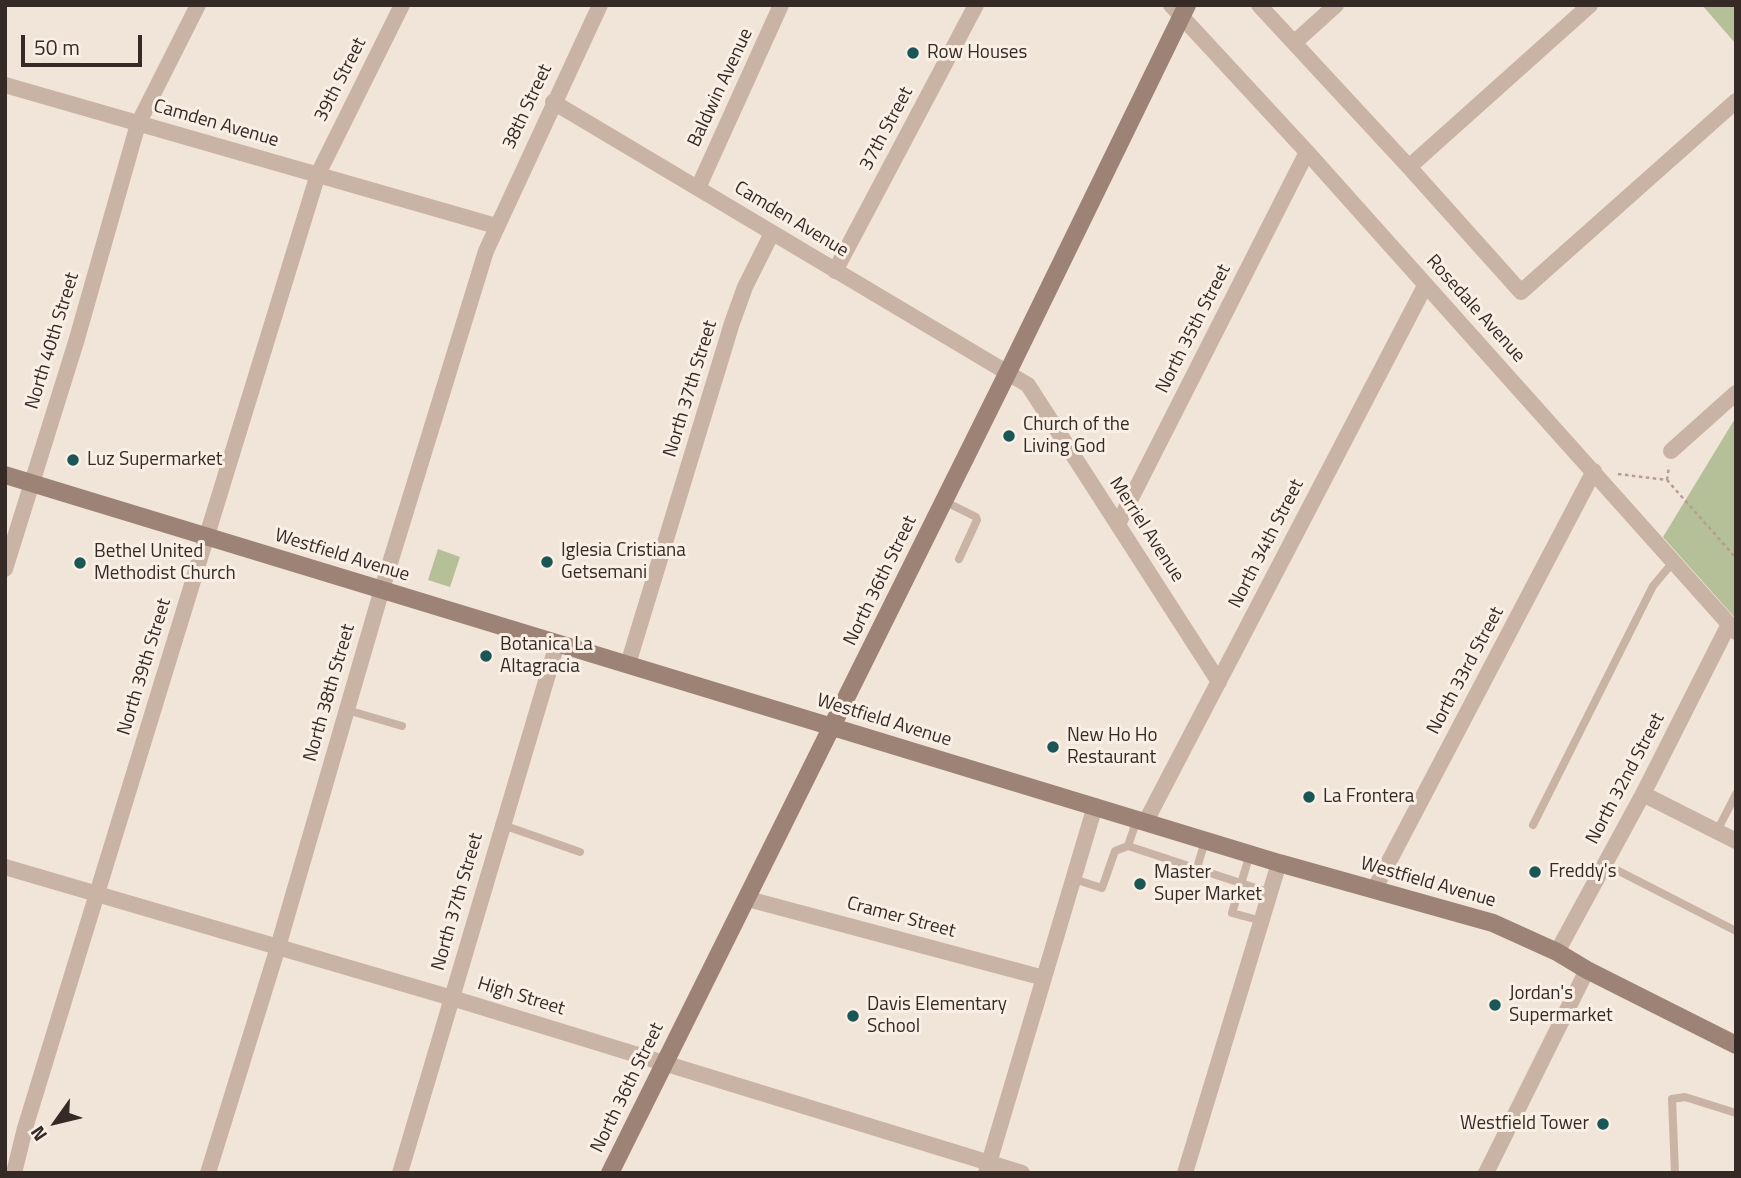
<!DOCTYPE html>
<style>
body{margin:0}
#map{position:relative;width:1741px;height:1178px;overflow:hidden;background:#f1e4d8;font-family:"Titillium Web",sans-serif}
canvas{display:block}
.frame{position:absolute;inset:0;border:7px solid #352a26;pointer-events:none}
.north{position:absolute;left:21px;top:1087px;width:70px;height:70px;-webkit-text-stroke:5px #f9efe5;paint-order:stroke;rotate:236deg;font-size:19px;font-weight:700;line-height:28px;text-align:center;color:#352a26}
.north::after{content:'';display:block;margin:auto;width:24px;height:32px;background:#352a26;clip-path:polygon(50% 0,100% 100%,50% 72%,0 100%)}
.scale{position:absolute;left:21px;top:35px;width:121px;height:32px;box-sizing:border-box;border:4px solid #352a26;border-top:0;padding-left:9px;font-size:21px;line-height:24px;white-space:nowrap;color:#352a26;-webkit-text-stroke:5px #f9efe5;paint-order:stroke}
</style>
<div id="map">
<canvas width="1741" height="1178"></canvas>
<div class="frame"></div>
<div class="north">N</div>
<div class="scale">50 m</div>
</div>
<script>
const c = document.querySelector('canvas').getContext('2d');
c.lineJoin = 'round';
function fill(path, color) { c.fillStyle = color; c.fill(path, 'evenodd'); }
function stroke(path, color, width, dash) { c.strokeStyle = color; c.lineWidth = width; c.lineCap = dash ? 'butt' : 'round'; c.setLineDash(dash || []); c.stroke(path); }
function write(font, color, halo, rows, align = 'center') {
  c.font = font + ' "Titillium Web",sans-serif'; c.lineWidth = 6; c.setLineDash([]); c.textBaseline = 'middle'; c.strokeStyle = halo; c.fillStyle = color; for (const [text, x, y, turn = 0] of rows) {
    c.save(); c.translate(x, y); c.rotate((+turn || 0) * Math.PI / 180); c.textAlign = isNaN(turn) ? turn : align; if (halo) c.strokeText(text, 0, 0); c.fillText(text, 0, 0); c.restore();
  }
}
fill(new Path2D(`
 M1702,5H1736V44Z
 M1736,417V619L1663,537Z
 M438,549L460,557L450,587L428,580Z`), '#b5c098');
stroke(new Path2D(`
 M1618,474L1667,480L1736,558
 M1667,480L1669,466`), '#b59d8f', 2.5, [3.5, 3.5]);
stroke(new Path2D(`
 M944,501L976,517L977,520L959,559
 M347,710L402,726
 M503,825L580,852
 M1533,825L1653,586L1674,561
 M1717,831L1736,794
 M1128,846L1137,819
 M1250,854L1232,913L1262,921
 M1605,864L1736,931
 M1197,868L1205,841
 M1074,879L1102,888L1115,851L1128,846L1271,893
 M1675,1173L1672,1099L1685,1097L1736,1113`), '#c9b3a4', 8);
stroke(new Path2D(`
 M1171,5L1307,152L1736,632
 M1259,5L1409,167L1521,292L1736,101
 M1295,42L1336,5
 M5,85L496,226
 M553,102L1028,385L1219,682
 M1409,167L1590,5
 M698,188L781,5
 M835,271L976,5
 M1671,451L1736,393
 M1118,524L1307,152
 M5,569L76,342L138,124L198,5
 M628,664L732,323L745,287L772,233
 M1643,794L1736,841
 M1146,821L1425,286
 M5,867L452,998L1022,1173
 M1374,890L1594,471
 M748,899L1044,978
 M1557,952L1643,794L1729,624
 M14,1173L25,1128L318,174L402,5
 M208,1173L278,947L382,589L486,251L600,5
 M400,1173L557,644
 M986,1173L1095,806
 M1185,1173L1279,863
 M1486,1173L1587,970`), '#c9b3a4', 16);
stroke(new Path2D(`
 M5,475L1279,863L1493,923L1557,952L1587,970L1736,1045
 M610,1173L1008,372L1187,5`), '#9d8276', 18);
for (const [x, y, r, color] of [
 [913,53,7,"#1b5656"],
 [1009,436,7,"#1b5656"],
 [73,460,7,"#1b5656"],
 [547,562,7,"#1b5656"],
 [80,563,7,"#1b5656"],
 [486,656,7,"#1b5656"],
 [1053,747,7,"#1b5656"],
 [1309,797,7,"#1b5656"],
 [1535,872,7,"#1b5656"],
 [1140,884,7,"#1b5656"],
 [1495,1005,7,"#1b5656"],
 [853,1016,7,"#1b5656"],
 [1603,1124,7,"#1b5656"]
]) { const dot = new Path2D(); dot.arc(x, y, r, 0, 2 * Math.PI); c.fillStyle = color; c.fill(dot); stroke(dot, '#f9efe5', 2.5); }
write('19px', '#352a26', '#f9efe5', [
 ["Row Houses",927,53],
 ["Church of the",1023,425],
 ["Living God",1023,447],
 ["Luz Supermarket",87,460],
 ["Iglesia Cristiana",561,551],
 ["Getsemani",561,573],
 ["Bethel United",94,552],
 ["Methodist Church",94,574],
 ["Botanica La",500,645],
 ["Altagracia",500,667],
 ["New Ho Ho",1067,736],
 ["Restaurant",1067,758],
 ["La Frontera",1323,797],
 ["Freddy's",1549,872],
 ["Master",1154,873],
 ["Super Market",1154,895],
 ["Jordan's",1509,994],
 ["Supermarket",1509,1016],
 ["Davis Elementary",867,1005],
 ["School",867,1027],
 ["Westfield Tower",1589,1124,"right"]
], 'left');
write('19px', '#352a26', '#f9efe5', [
 ["39th Street",341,80,-63],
 ["Baldwin Avenue",721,88,-65],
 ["38th Street",528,107,-65],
 ["Camden Avenue",216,124,16],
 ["37th Street",887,129,-62],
 ["Camden Avenue",791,220,31],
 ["Rosedale Avenue",1475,309,48],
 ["North 35th Street",1194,329,-63],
 ["North 40th Street",53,341,-73],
 ["North 37th Street",691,389,-73],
 ["Merriel Avenue",1146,530,57],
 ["North 34th Street",1267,544,-63],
 ["Westfield Avenue",342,556,17],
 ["North 36th Street",881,581,-64],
 ["North 39th Street",145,667,-73],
 ["North 33rd Street",1466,671,-62],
 ["North 38th Street",330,693,-74],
 ["Westfield Avenue",884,721,17],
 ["North 32nd Street",1626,779,-62],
 ["Westfield Avenue",1428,883,16],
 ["North 37th Street",458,902,-74],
 ["Cramer Street",901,918,15],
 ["High Street",521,997,17],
 ["North 36th Street",628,1088,-64]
]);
</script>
